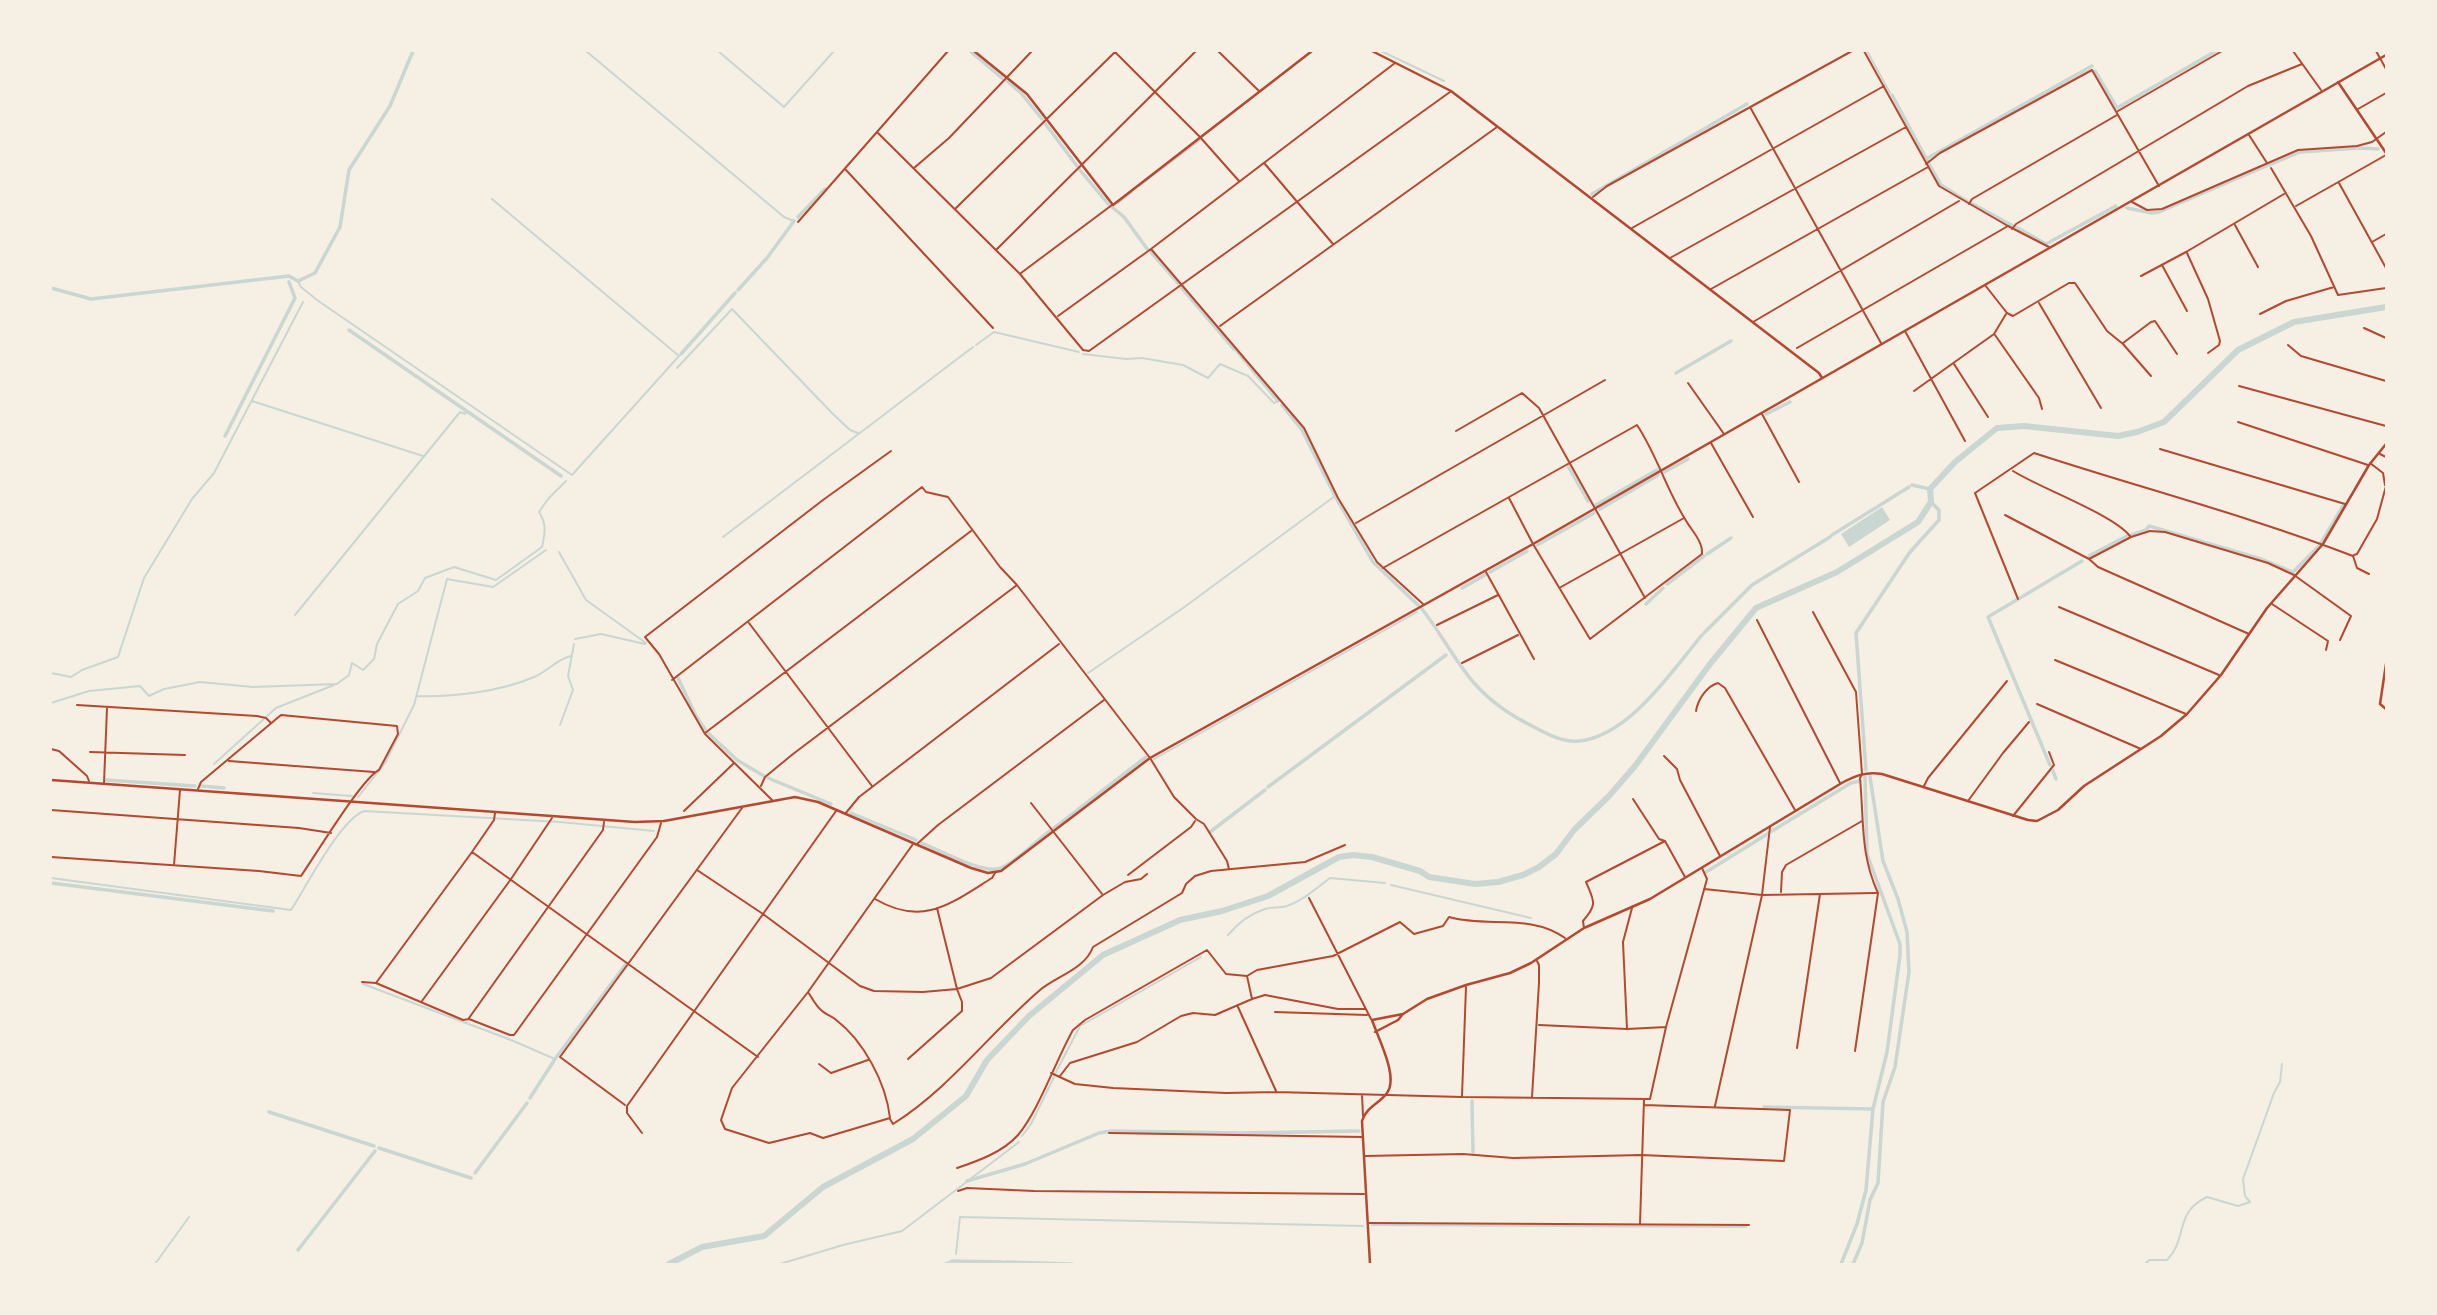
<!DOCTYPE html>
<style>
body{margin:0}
#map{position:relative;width:2437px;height:1315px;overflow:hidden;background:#f6efe4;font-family:Barlow,sans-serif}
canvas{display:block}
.frame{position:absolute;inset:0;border:52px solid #f6efe4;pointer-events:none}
</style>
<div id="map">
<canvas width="2437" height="1315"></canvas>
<div class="frame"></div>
</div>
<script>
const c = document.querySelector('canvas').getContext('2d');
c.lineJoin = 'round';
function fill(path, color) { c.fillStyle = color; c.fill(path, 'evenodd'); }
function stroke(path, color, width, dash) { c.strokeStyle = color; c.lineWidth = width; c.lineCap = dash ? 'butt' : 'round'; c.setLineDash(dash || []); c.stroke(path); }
fill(new Path2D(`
 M1882,507L1890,520L1849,547L1841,534Z`), '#c9d6d2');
stroke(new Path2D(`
 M586,51L784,217L794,221
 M718,51L784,107L834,51
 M1381,51L1444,81
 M1867,51L1890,93
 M1139,186L1200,140
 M1118,203L1132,192
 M298,281L301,287L317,300L572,475L679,356L492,199
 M976,345L994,332L1079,352
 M1083,354L1126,359L1142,358L1183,365L1208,378L1220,364L1248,376L1274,403L1278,401
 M677,368L732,309L832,413L850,430L858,433
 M252,401L423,456
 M723,537L973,347
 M559,552L586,600L646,643
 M295,615L460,412L465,414L466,411
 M575,639L601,634L645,644
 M51,673L71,677L82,670L118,657L144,578L192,499L214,473L303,302
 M1088,673L1183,608L1335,496
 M417,696C454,697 499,692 534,677C547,672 557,659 571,656
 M51,703L89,691L140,686L149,696L164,689L200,682L253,687L337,684L349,675L352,663L363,670L374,659L377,644L398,604L418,591L425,578L454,567L496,580L542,547C545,533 547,524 539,512L548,499L566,481
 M560,725L573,690L568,676L574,644
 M1154,759L1417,612
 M214,764L276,708L334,685
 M313,793L352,796
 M358,797L385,763L414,705L447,579L493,587L546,550
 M51,878L291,910C306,887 340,820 364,811L560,822L654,831
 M1391,885L1531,918
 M1228,935C1238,923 1249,914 1265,909C1272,907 1280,908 1287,906C1303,900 1317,888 1330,878L1385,883
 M363,984L511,1040L555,1059
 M1055,1074L1080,1026L1201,957
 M1022,1136L1031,1124L1054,1077
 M1372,1225L1746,1227
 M956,1254L960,1217L1363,1226
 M155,1264L189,1217
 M780,1264L843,1245L902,1231L1019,1142
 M944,1264L952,1261
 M2145,1264L2149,1260H2167C2188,1239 2174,1212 2207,1197L2238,1206L2250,1202L2245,1196L2243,1179L2274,1093L2280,1082L2282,1064`), '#c9d6d2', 2);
stroke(new Path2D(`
 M970,51L1002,78
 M2095,71L2117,108L2216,51
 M1006,80L1021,93L1042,119
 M1892,95L1928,162
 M1044,122L1077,166
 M1926,159L2092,66
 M1929,164L1941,185L1968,202
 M2269,165L2300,152L2360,148L2378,149
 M1079,169L1109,205
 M1592,194L1747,104
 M1971,203L2013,226
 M1112,207L1124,217L1148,250
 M2127,208L2152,213L2159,212L2266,166
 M798,217L825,189
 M2016,227L2046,244L2116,206
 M1150,251L1179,284
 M1181,287L1234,349
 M51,288L91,299L289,276L298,281L315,273L340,227L349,170L390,106L413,51
 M738,290L767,258L794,221
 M349,330L561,476
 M1236,350L1278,401
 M681,354L735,293
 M1676,373L1731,341
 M1282,405L1302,430L1335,496L1373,562L1419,606
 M1766,414L1790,402
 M225,436L293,302L295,298L289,282
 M1568,466L1588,501
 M1664,472L1688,459
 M1912,485L1930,489
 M1596,505L1657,470
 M1600,509L1658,475
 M1832,535L1909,487
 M2132,535L2146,530L2149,526L2261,559L2293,572L2319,546
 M2321,543L2343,506
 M1537,545L1594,513
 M1707,554L1731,538
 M2089,556L2127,536
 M1490,572L1527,551
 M1667,584L1704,556
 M1462,588L1485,575
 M1646,604L1663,588
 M1422,609C1441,633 1454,660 1474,683C1492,703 1510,715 1534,727C1547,734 1564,743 1579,741C1629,736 1672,671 1702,635
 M1704,633L1752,585L1830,537
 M678,678L696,716L705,729
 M708,733L737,760L764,776
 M2050,765L1988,617L2082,561
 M1866,770L1856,633L1910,552L1939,520V510L1931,502
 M2053,771L2056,779
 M768,778L831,804
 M106,780L195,786
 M201,786L224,788
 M1268,787L1446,655
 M851,813L916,840
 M1053,829L1146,757
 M1772,831L1851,783L1860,781
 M1210,832L1265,790
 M922,843C939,850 984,875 1001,868C1016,862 1036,841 1050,831
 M1706,872L1769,833
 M51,883L273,911
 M530,1098L555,1059L626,964
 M1472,1101L1473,1152
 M1764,1107L1873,1109
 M269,1112L374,1146
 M379,1148L471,1178
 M475,1173L527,1103
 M967,1181L1025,1164L1099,1133L1112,1131L1241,1133L1359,1131
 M298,1250L375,1151
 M952,1261L1002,1262
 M1005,1262L1072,1264
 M1841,1264L1857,1224L1866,1190L1873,1109L1887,1052L1900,955V944L1867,854L1865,777
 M1853,1264L1862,1243L1870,1200L1878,1183L1883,1102L1895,1067L1909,972L1907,932L1898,899L1883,861L1870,777`), '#c9d6d2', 3.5);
stroke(new Path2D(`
 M669,1264L702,1247L764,1236L823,1187L913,1139L966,1096L987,1060L1029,1016L1103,955L1180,920L1222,911L1268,896L1339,857L1353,855L1372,857L1420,871L1429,877L1475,884L1498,882L1523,875L1539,867L1556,854L1574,830L1609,796L1635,766L1710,664L1756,608L1837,572L1918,522L1931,502L1930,489L1955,462L1997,428L2024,426L2118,436L2137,432L2164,422L2238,350L2294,322L2386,307`), '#c9d6d2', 6);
stroke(new Path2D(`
 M1114,51L1200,137L1239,181
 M1218,51L1259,91
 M1864,51L1939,186L2008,226L2049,247
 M2293,51L2321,90
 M2376,51L2386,69
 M1750,107L1881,343
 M2358,109L2386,93
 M2118,111L2222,51
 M878,133L1020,274L1083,350L1089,351L1450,92
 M2249,135L2267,163
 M1265,164L1333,244
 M1926,164L1940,153L2092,70L2159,186
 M914,168L949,138L1032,51
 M2271,168L2311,236L2338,295L2386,288
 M846,170L993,328
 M2339,183L2386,268
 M1593,197L1607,186L1852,51
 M2132,202L2147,210L2162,209L2298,150L2357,146L2372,142L2386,132
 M1969,204L1972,199L2117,115
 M2296,206L2386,155
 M955,209L1116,51
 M798,222L948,51
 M2235,225L2258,267
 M1632,228L1884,86
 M2012,229L2016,224L2248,86L2302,64
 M2372,242L2386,234
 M1151,249L1304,428L1338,498L1377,562L1423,604
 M996,250L1196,51
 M2187,253L2208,299L2220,341L2219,345L2208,353
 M1670,258L1906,127
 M2162,265L2187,311
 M1021,273L1112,205
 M2141,276L2186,252L2284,194
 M1985,285L2007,313L2013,316L2069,283H2075L2107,331L2123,344L2151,376
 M1711,289L1928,167
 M2039,303L2101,408
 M2260,314L2286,301L2334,287
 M1058,316L1151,249L1395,63
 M1753,322L1959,201
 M1220,326L1497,127
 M2364,328L2386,338
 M1905,331L1965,441
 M1995,335L2039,398L2042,409
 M2123,343L2151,322L2155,321L2177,354
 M2288,345L2301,356L2386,381
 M1797,348L2008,226
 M1954,364L1988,417
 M1688,383L1724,434
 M2239,386L2386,426
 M1914,391L1994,334L2006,314
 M1762,414L1799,482
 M2238,422L2368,465
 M1456,431L1522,393L1539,408L1645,598
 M1711,443L1753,517
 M2160,449L2345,504
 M2380,454L2386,457
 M2370,463L2383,473L2385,485
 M2013,471C2042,489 2112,514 2130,536
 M2005,515L2089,559L2098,567L2249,634
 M1356,523L1605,380
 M2354,555L2357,554L2377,519L2386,486
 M2089,559L2131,537L2150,531L2165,532L2268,563L2294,575L2351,616L2340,640
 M1383,568L1637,425C1657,455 1666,489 1685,519C1691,530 1703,541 1702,554L1590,639L1533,544L1509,498
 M1486,572L1534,659
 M1561,587L1684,518
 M2018,599L1975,493L2034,453C2141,488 2249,516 2353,556L2357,568L2369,574
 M2272,604L2328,641L2326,650
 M2059,607L2219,675
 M1813,612L1856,692L1862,774L1860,778C1864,820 1860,854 1878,893L1855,1051
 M1757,620L1840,783
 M749,623L872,786
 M1437,625L1498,595
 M2055,660L2186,714
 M1462,663L1518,635
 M672,680L922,487L926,492L948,497L1000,567L1017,585L1150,758L1174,797L1196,819L1204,824L1227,861L1229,869
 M2037,704L2141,749
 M77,705L257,716L266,718L271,723
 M1696,711C1698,699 1707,686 1718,683L1725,688L1795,810
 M705,733L971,531
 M51,749L59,751L87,776L89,781
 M90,752L185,755
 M1664,756L1677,769L1680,780L1720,856
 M229,761L374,772
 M104,783L107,708
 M761,786L765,777L793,754L1017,585
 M1924,786L1928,778L2007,681
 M1633,799L1659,839L1665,841L1685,877
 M772,800L705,734L659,654L645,637L823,500L891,451
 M1968,801L2003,753L2029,722
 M1031,803L1102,894
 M51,810L299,828L331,833
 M684,811L734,763
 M845,814L859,797L1059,644
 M2013,816L2054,765L2049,752
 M917,844L938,825L1104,700
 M472,852L758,1057
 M51,857L259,871L301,876C315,856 362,778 379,770L398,734L397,726L281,715L201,782L198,789
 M174,865L180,790
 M697,870L763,914L860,986L874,991L923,992L957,989L991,978L1103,895L1125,882L1141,879L1147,874
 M1128,875L1191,827L1195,821
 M1704,889L1762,895L1876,893
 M1781,892L1782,872L1786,865L1862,821
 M1309,898L1371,1019
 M875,899C923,927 950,904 992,878L995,873
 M1584,928L1583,921C1598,904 1594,901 1586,882L1665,841
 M1247,976L1257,970L1333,956L1400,922L1414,934L1443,926L1449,917C1487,928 1530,913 1565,938
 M362,982L376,983L463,1020L469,1019L510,1035H514L657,837L661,823
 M376,983L472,852L494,820L495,813
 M808,992C812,998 816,1006 821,1010C825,1014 831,1016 835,1019C864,1041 886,1083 890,1118L823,1138L810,1133L769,1143L725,1129L721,1120L732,1088L808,992L913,844
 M422,1001L511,879L552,818
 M1238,1007L1276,1091
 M1275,1012L1367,1015
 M469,1018L603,830L604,822
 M1539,1025L1627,1029L1666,1027
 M1627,1029L1623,942L1632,908
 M1797,1048L1820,894
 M908,1059L962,1011V1002L957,989L937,908
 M819,1064L831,1073L868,1060
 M1051,1073L1075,1084L1113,1088L1226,1093L1276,1092L1462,1097L1650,1099L1666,1027L1707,879L1702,868
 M1060,1076L1070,1063L1137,1042L1181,1016L1193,1013L1215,1015L1252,999L1265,995L1338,1009H1365
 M1362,1095L1363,1116
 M1462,1096L1466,987
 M1532,1097L1539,983V965L1537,961
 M625,1105L560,1057L742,808
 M1715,1106L1762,895L1770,827
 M890,1119L893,1124C950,1088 989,1034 1040,990C1057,976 1085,969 1093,947L1182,893L1186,884L1195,876L1211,871L1305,862L1345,845
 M642,1133L627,1113V1106L836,811
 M1109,1133L1362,1137
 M1365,1156L1463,1154L1513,1158L1641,1155L1784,1161L1790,1110L1644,1105
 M957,1168C978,1161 1003,1152 1018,1135C1039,1110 1056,1060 1073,1030L1085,1020L1207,950L1226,974L1247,976L1252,999
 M958,1191L967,1188L1034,1191L1364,1194
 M1368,1223L1749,1225
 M1640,1224L1644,1100`), '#b5482f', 2);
stroke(new Path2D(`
 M2386,664L2380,704L2386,709`), '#b5482f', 2.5);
stroke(new Path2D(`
 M974,51L1027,94L1113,205L1312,51
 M1372,51L1451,91L1819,373L1822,378
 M2338,82L2386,153
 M51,780L635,822L664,821L795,797L818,802L971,868L988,873L1001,871L1150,758L1533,544L2386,55
 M1375,1032L1398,1020L1403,1014L1427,999L1466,985L1510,973L1531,963L1584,928L1650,899L1840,784C1854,776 1866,771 1882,774L2028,820L2037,821L2058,810L2084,786L2161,736L2187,714L2221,675L2267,608L2323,544L2369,465L2386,444
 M1370,1264L1362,1121C1366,1107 1379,1104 1387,1093C1399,1077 1378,1038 1372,1020L1403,1014`), '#b5482f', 2.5);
</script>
